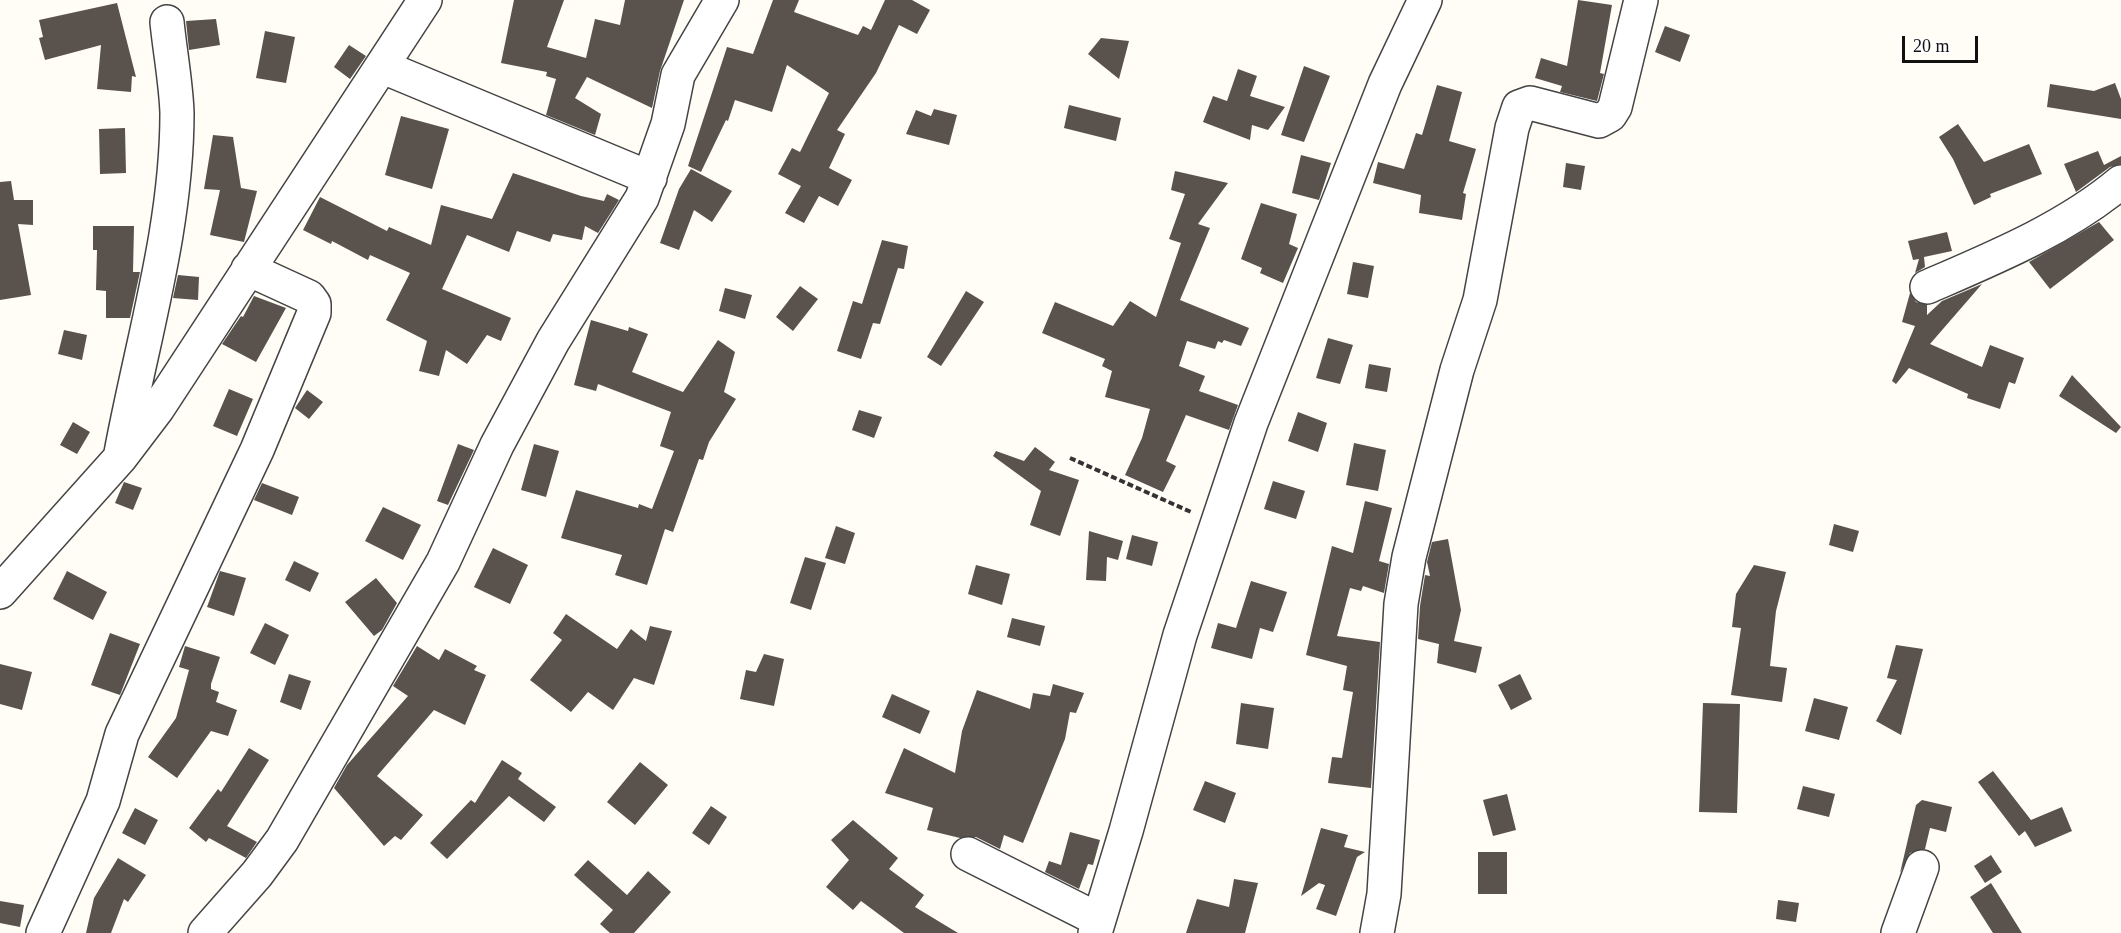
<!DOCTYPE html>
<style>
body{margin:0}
#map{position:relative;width:2121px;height:933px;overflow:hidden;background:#fffdf5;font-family:Georgia,serif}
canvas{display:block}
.scale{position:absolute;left:1902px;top:36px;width:76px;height:27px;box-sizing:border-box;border:3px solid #111;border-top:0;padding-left:8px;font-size:18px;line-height:21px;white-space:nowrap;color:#111;-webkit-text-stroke:4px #fff;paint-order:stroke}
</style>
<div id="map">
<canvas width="2121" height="933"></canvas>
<div class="scale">20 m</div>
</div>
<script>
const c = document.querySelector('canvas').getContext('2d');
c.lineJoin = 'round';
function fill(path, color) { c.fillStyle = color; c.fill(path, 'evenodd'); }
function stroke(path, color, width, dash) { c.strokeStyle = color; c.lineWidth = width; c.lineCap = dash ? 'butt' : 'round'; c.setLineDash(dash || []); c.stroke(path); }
fill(new Path2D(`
 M514,0H564L547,47L586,58L595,19L620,25L625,0H684L660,71L652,108L587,77L575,98L601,114L595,135L546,115L556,79L546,76L547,72L501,63Z
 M773,0H799L794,12L858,35L863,26L871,30L885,0H912L930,10L917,34L899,25L876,73L837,130L845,134L829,168L852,180L838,206L819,196L804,223L785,213L801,186L778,174L792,148L800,152L829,93L787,65L772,112L735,100L728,121L726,120L701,172L688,166L727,47L753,54Z
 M1578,0L1612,5L1600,73L1604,74L1597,101L1560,92L1562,86L1535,78L1541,58L1567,66Z
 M117,3L136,77L132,76L131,92L97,89L101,45L45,60L39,38L43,37L39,20Z
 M216,19L220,45L189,50L186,21Z
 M1665,26L1690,35L1680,62L1655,52Z
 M265,31L295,37L286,83L256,78Z
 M1101,38L1129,41L1119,79L1088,54Z
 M349,45L366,56L350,79L334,67Z
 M1304,66L1330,76L1304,142L1281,135Z
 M1238,69L1257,76L1250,96L1285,107L1268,130L1252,125L1250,140L1203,122L1213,96L1227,101Z
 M2115,83L2121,99V119L2047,107L2050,84L2094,91Z
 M1437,85L1462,92L1449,141L1476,149L1463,193L1466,194L1462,220L1419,213L1421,195L1373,183L1378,162L1404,169L1416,133L1422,135Z
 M1069,105L1121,118L1116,141L1064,128Z
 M934,109L957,115L949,145L906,134L916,110L931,116Z
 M401,116L449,129L432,189L385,175Z
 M1958,124L1984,162L2029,144L2042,174L1990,194L1991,197L1974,205L1953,159L1939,137Z
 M125,128L126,173L100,174L99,129Z
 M213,135L233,137L241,188L257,191L244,242L210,235L220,190L204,189Z
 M2098,151L2104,165L2121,156V164L2110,167L2076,192L2064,164Z
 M1301,155L1331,163L1319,200L1292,193Z
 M1566,163L1585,166L1581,190L1563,187Z
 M691,169L732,191L712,222L694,210L679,250L660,243L679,189Z
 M1175,171L1228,183L1198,224L1210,228L1180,300L1249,328L1241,346L1224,340L1222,343L1218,341L1215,349L1187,341L1179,366L1205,376L1199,391L1238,405L1229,430L1186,415L1166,461L1176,466L1163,492L1125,475L1142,438L1150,409L1105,397L1112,371L1102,366L1105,359L1042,333L1055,302L1113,326L1130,301L1156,317L1181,243L1169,239L1185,194L1171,190Z
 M513,173L581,196L604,201L607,194L619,200L598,233L585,226L582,240L553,234L550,242L517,231L509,252L467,235L442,289L511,318L501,341L487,335L467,364L446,350L439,376L419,371L427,341L386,320L410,273L370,255L368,260L332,241L331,244L303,230L320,197L387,231L389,227L431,245L441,205L492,219Z
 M11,181L14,200H33V225L18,224L31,295L0,300V182Z
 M1261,203L1297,214L1289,244L1298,248L1283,283L1260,273L1262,268L1241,259Z
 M2099,222L2114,240L2050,289L2029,262Z
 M93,226H134L133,272H140L130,318H106V291L96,290L97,250H93Z
 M1947,232L1952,251L1924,257L1925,267L1915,273L1919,259L1913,260L1908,241Z
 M882,240L908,246L904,269L898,268L880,324L873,323L861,359L837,351L853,301L862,304Z
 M1353,262L1374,266L1368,298L1347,294Z
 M178,275L199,277L198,300L173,298Z
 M1982,284L1930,344L1982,367L1990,345L2024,358L2015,384L2009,382L2000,409L1967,398L1968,394L1909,368L1896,384L1892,381L1915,326L1902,322L1910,293L1916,302L1927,305V315L1942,301Z
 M800,286L818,299L793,331L776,317Z
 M725,288L752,295L745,319L719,311Z
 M966,291L984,302L941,366L927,357Z
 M254,296L286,308L256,362L222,344L241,316L243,317Z
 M591,320L628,331L629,327L648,334L632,372L683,392L718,340L735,352L724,392L736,399L709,442L703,460L699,459L673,532L665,529L647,585L615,575L622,555L561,538L576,490L638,508L639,504L652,509L674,451L660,446L671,412L598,384L596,391L574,385Z
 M64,330L87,335L82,360L58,354Z
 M1328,338L1353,345L1340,384L1316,378Z
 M1369,364L1391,368L1387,392L1365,388Z
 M2072,375L2121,427L2116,433L2059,396Z
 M229,389L253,399L237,436L213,426Z
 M307,390L323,402L309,419L295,408Z
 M859,410L882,417L874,438L852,430Z
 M1298,412L1327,423L1318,452L1288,441Z
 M73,422L90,432L77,454L60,445Z
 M1354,443L1386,450L1378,491L1346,485Z
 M458,444L474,450L448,505L437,501Z
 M534,444L559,451L546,497L521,490Z
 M1035,447L1055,462L1049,470L1079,480L1060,536L1030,525L1041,491L993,456L996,451L1024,461Z
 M1273,481L1305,491L1296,519L1264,509Z
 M124,482L142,488L133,510L115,503Z
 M262,483L299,497L292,515L254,500Z
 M1365,501L1392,508L1379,561L1389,564L1384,593L1363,586L1361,591L1350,588L1337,636L1380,642L1371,788L1328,783L1332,757L1342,758L1353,692L1343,690L1347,666L1306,655L1332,546L1353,553Z
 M383,507L421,525L403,560L365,541Z
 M1834,524L1859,531L1853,552L1829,545Z
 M836,526L855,533L845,564L825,558Z
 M1089,531L1123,541L1118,560L1107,557L1106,581L1086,580Z
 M1132,535L1158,542L1152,566L1126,559Z
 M1448,539L1461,610L1454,641L1482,647L1476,673L1437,663L1439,644L1418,639L1420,606L1425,575L1430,576L1427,562L1432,542Z
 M493,548L528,565L510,604L474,587Z
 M805,557L826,563L811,610L790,603Z
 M294,561L319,573L310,592L285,580Z
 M976,565L1010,574L1002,605L968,594Z
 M1754,565L1786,572L1776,611L1770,666L1787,668L1782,702L1731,695L1741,628L1732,627L1736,594Z
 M67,571L107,592L93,620L53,599Z
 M220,571L246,578L234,616L207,607Z
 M376,578L397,603L382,630L374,636L345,602Z
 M1251,581L1287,592L1273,632L1260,628L1252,659L1211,648L1218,623L1236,628Z
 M566,614L617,649L631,629L646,641L650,626L672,631L654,685L634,678L613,710L588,692L571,712L530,680L562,640L553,633Z
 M1012,618L1045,626L1040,646L1007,637Z
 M265,623L289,635L275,665L250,653Z
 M110,633L140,644L120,695L91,685Z
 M1896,645L1923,649L1901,735L1876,721L1897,680L1887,678Z
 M185,646L220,657L211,684V689L219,692L216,702L237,710L228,736L211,731L177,778L148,757L176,718L189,670L179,667Z
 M417,646L439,660L445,649L477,666L474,670L486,675L465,725L434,710L377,776L423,815L401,840L395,836L384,846L334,788L347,765L408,696L393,686Z
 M764,654L784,659L774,706L740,699L746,670L756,672Z
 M0,664L32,672L22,710L0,704Z
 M289,674L311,681L301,710L280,702Z
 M1520,674L1532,699L1511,710L1498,685Z
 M1053,684L1084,693L1076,713L1070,712L1065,739L1023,843L1004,835L1000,849L976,837L960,838L927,830L933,808L885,793L904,748L955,773L962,731L977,690L1030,709L1033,693L1050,696Z
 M892,694L930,711L920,734L882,717Z
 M1814,698L1848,707L1839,740L1805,731Z
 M1241,703L1274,708L1268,749L1236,744Z
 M1703,703L1740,704L1737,813L1699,812Z
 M249,748L269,760L227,826L257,842L246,858L209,838L206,842L189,828L218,789L221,792Z
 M502,760L522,773L518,779L556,807L544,822L509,796L447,859L430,843L471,800L475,803Z
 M640,762L668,785L635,825L607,802Z
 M1993,771L2031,820L2062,807L2072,831L2035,847L2025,831L2019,836L1978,782Z
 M1205,781L1236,793L1225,823L1193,810Z
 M1803,786L1835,794L1829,817L1797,809Z
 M1507,794L1516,830L1493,836L1483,800Z
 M1922,800L1952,807L1946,832L1930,828L1925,849L1910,853L1900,873L1916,805Z
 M711,806L727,817L709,845L692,833Z
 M135,808L158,820L145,845L122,833Z
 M853,820L898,858L889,869L924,895L915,907L958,933H904L861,901L853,910L826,887L849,860L831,840Z
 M1321,828L1348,835L1344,847L1365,852L1357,857L1336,916L1316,909L1325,885L1319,883L1301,896Z
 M1070,832L1100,840L1093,865L1088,864L1079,889L1045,872L1049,861L1061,865Z
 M1478,852H1507V894H1478Z
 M1991,855L2002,872L1985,883L1974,866Z
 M118,858L146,875L128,902L124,899L111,933H86L94,898Z
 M588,860L627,895L648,871L671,892L634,933H610L600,924L613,910L574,875Z
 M1234,879L1258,883L1245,933H1186L1197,899L1229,907Z
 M1991,883L2022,933H1993L1970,897Z
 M1778,900L1799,903L1796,922L1776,919Z
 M0,901L24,905L20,927L0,923Z`), '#5a524d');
const minor = new Path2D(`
 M383,67L650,178
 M1927,287C1994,258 2065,229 2121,182
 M121,453C142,340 177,229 177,113C176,83 170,52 167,22
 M0,592L120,458L158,408L425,0
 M968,854L1099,920
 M43,933L103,801L122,734L257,450L314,313V304L309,297L248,269
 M205,933L257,874L282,840L443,562L497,445L553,341L642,198L668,124L678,75L722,0
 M1095,933L1126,831L1180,635L1251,423L1385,84L1425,0
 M1377,933L1384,894L1401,604L1409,557L1421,510L1457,370L1480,300L1512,128L1519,107L1530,103L1599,121L1610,115L1615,107L1641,0
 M1898,933L1922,867`);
stroke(minor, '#444', 36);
stroke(new Path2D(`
 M1070,458L1191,512`), '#333', 4, [6, 3]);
stroke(minor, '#fff', 33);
</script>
